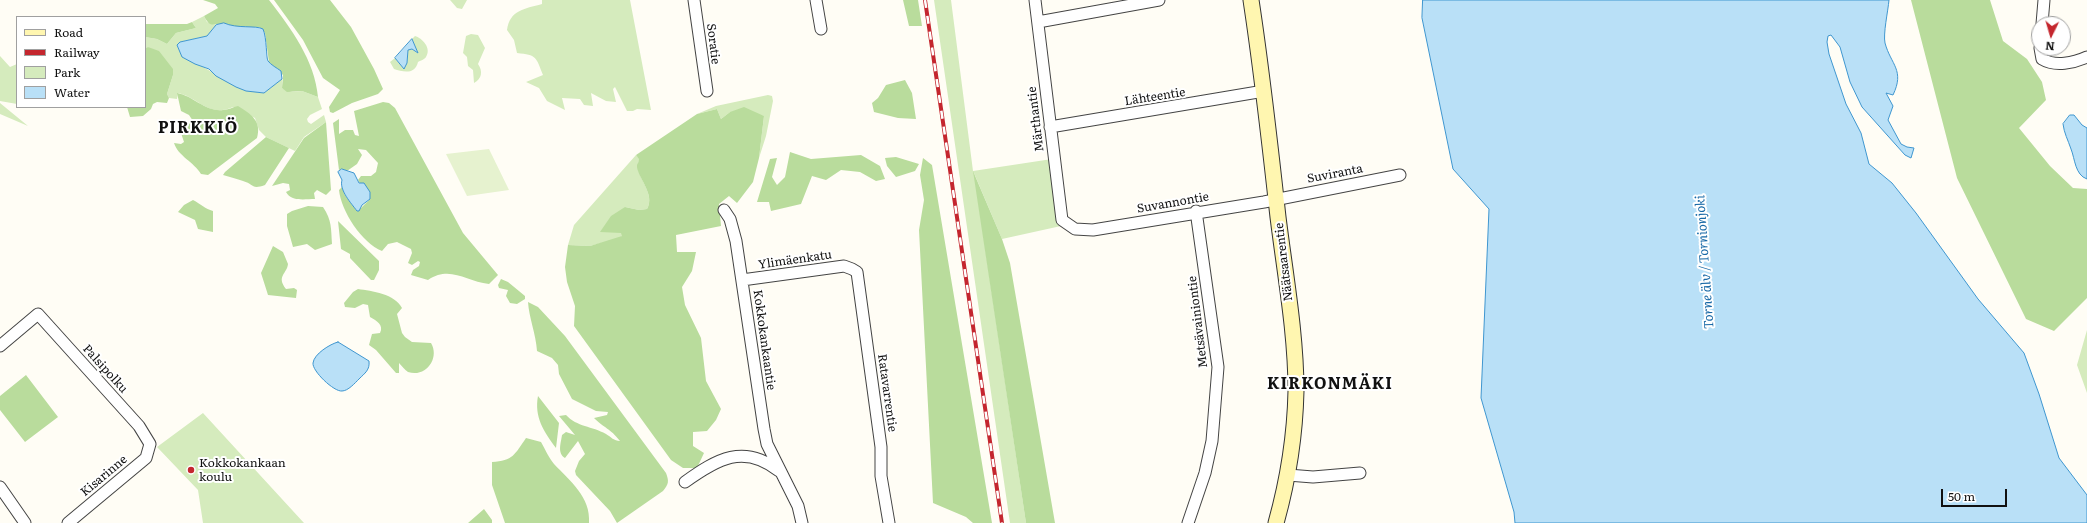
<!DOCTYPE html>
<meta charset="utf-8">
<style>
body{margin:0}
#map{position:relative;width:2087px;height:523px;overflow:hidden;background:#fffdf5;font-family:Literata,serif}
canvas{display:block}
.legend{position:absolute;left:16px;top:16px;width:130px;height:92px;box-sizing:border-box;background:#fff;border:1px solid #a0a0a0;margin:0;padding:5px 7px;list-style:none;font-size:12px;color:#111}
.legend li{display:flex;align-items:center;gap:8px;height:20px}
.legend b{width:20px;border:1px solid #a0a0a0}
.north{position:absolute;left:2031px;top:16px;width:40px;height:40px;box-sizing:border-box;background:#fff;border:1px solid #a0a0a0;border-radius:50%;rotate:185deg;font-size:11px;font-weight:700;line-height:16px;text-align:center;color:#111}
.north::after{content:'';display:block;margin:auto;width:14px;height:18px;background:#c4262e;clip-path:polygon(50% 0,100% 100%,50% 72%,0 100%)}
.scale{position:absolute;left:1941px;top:489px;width:66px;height:18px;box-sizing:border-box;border:2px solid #111;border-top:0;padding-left:5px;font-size:12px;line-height:14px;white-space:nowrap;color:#111;-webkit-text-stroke:3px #fff;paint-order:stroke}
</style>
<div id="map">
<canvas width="2087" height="523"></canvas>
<ul class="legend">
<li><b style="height:5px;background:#fff6b0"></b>Road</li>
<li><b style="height:5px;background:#c4262e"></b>Railway</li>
<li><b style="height:11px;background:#d5ebbd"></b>Park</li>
<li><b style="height:11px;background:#b9e0f7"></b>Water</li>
</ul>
<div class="north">N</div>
<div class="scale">50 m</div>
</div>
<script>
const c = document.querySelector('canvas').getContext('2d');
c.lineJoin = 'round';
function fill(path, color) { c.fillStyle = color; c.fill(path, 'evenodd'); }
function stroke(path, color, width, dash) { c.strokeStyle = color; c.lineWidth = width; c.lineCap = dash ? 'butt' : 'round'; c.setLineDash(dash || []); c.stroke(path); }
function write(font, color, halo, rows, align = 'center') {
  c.font = font + ' Literata,serif'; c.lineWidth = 4; c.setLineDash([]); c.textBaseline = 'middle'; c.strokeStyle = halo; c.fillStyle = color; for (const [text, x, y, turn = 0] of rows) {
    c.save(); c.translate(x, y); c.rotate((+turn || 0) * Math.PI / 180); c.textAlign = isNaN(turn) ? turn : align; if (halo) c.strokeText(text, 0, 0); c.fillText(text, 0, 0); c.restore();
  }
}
fill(new Path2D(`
 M450,0H467L462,9L457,8Z
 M542,0H630L651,110L637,109L633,111H627L615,87L613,89L616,102L606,101L591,93L593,106L584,105L580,99L562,98L565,110L547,101L539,88L526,82L543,75C536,57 537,55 517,53L514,40L507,30C510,10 524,9 542,4Z
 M934,0H951L973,171L1052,159L1061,226L1002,239L974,173L1026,523H1010Z
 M204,16L207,22L216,25L211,33L207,36L180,42L177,45L182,57C212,68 231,90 264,93L282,79V88L292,92L302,91L318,97L322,109L310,115L307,119L308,122L311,124L324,115L326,122L304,137L295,151L266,137L259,130L255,118L233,107C208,118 198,97 178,93L177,99L169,98L167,94L173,75L148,47L145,48V37L157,39L167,44L176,33L196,28L192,22Z
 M471,34L478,35L485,48L478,64C483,71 482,79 474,83L473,70L468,66L467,57L463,53L466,36Z
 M415,36C422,38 432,48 426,57C425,59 420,61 418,62C415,75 403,72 394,69L390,62L395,58L403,68L407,63L408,50L412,49L418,53L412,39Z
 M0,56L10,67L17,64V104L0,101Z
 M768,95L772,96L773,101L766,136L759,158L764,116L730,112L721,119L717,109L697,114L716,106Z
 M0,103L28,126L0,114Z
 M636,155L640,159C639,161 638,163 638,165C636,176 656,194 647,209L639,210L625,207L622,236L620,238L590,246L568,245L574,225Z
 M2087,330V393L2077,365Z
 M203,413L304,523H203L198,490L157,447Z`), '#d5ebbd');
fill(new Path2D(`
 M203,0H269C291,28 315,61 318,97L302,91L287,92L282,88L283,75L269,62L265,33L259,27C251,27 242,29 234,27C231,26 228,24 225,24C214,22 211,30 204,16L218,8L215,4Z
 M274,0H330L351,27L374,69L383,89L378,94L352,103L333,113L330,112L329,107L340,90L323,78L303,40Z
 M903,0H918L922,26H909Z
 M1911,0H1990L2003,41L2027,59L2042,82L2046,100L2019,128L2050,166L2073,188L2087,189V298L2054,331L2026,319L1957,178Z
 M192,22L196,28L176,33L167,44L157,39L145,37V24H187Z
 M148,47L159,51L173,69V75L167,94L169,98L167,103L157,102L153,104L151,109L143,116L130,117L127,107H145V48Z
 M905,80L912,93L916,119L898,118L874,112L872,103L878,98L886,85Z
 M177,93C194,96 205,112 223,110C228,110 233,107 238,106C251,114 262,121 257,138L208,175L201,174C194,162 178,156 174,143L181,144L184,142L179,127L193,121L189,115L181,111Z
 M383,102L389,103L395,108L463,233L498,275L489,284C466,282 451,265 428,280L411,275L413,270L419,266L420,262L418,261L412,265L408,263L412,253L411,249L397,242L388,244L382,251C362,243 341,211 339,190L342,187L345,195L354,207L361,208L370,199L358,180L361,176H371L376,172L378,163L366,150L358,149L362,155L357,164L347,171L342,169L339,170L333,123L339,119V134L345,130H353L355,135L359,136L354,111Z
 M744,107L764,116L759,158L753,182L737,203L729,196L719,204L721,226L676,235L677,252H696L692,271L682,287L685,305L701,338L706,381L721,409L716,420L707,431L693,432V446L704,453L697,468H683L671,460L574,326L575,306L567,282L565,267L568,245L590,246L622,236L621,233L600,232L611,216L625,207L639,210L647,209C656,194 636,176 637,165C638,163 639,161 639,159L636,155L697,114L717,109L721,119L730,112Z
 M326,122L331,190L326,195L317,190L314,193L315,199C305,199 291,202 286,192L290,190L289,184L283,183L272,186L304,138Z
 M266,137L289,148L265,185C251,190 254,184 243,181C237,179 230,177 223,175L225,172Z
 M790,152L811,159L861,155L880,166L885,179L876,181L860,172L841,170L826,180L812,176L801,204L771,211L769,202H757L770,159L777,158L772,177L777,185L785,177Z
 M896,157L919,164L915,171L896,177L887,166L885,158Z
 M923,158L932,165L992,523H973L966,517L933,503L919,230L924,200L920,175Z
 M973,171L1002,239L1010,263L1055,523H1026Z
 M193,200C201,204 205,209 213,211V232L198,229L195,220L178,212L184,205Z
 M308,206L323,207C332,220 331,229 332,244L315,250L307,244L293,247L287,226V214L292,211Z
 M338,221L379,261V270L374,280H371L350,258V254L341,249Z
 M273,246L283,252L288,264C287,274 276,276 286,289L294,288L297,290L296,298L268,295L261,273Z
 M501,279L508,282L525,296V299L517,304L510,303L506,296L508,290L499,288L498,285Z
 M358,289C372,291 395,294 402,308L397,314L402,333L405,337L412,342L431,343C440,358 426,378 408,372C405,370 402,366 399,363V373H396L376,350L369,345L372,334L380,333C384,325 377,321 370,317L368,305L363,304L355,308L345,307L344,303L353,292Z
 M528,302L538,307L565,336L666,473C669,481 669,484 663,491L617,523L610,511L576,475L575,471L579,461L585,454L578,441L565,458C557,453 561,443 562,435L566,432L575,435L559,416L566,415C577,427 592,426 606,434C611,437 614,441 620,441C610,428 604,428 594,418L607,415L608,412L596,411L572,399L559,374L558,365L552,358L537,351C536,334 529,318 528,302Z
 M26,375L58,417L25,442L0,410V396Z
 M538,396L559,423L556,448C544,432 534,417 538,396Z
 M526,438L541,442C545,449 549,458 554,464C570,481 591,497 589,523H505L492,485V462C513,461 515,454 526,438Z
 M484,509L492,520V523H468Z`), '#b9dc9c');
fill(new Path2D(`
 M489,149L509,190L467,196L446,154Z`), '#e6f2cf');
const water = new Path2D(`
 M1423,0H1889C1888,11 1883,34 1885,43C1891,65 1905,70 1893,95L1886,93L1893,106L1888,120L1901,144L1907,147L1914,148L1911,158L1905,155L1862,107L1850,82L1840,47L1831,35L1828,36L1827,42L1829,54L1846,104L1861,133L1869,164L1892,183L1916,213L1978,299L2024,353L2039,394L2059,458L2087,495V523H1515L1514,512L1481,398L1489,209L1453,169L1422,18Z
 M224,23C237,29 256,25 263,29C267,38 266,58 268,61C271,65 277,68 281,71L282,79L264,93L246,91L236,87L216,76L209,69L195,64L182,57L177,45L180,42L207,36L216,25Z
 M412,39L418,53L412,49L408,50L407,63L404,69L395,58Z
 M2070,115H2074L2082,125L2087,128V179C2075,175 2075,159 2071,149C2068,140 2064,133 2063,124Z
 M342,169L354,173L359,183H364L370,192V199L362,205L359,211H357C351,203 339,190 342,180L338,172Z
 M338,342L369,361C370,370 365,373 359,379C355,383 348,391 342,391C334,392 312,371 313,363C314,354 330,344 338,342Z`);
fill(water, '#b9e0f7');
stroke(water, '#3f96cf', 1);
const street = new Path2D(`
 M694,0L707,91
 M816,0L821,29
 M1035,0L1062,220L1075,229L1093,230L1264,202L1400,175
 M1038,22L1159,0
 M2042,24L2044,0
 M2040,48L2042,59C2055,67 2074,63 2087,57
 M1050,127L1264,91
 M724,210L730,219L736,241L764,429L767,444L798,506L802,523
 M742,280L844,266L852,269L857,272L881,447V476L889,523
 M0,346L38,314L139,426L150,444L146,458L68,523
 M1288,475L1313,477L1360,473
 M685,482C717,459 744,443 779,471
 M0,487L25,523
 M1188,523L1205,473L1212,441L1218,367L1196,211`);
const secondary = new Path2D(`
 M1251,0C1262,72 1270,144 1278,217C1285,274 1296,333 1296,391C1295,436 1288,480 1276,523`);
stroke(street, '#444', 13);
stroke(secondary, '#333', 17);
stroke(street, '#fff', 11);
stroke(secondary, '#fff6b0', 15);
const rail = new Path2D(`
 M925,0L1002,523`);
stroke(rail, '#c4262e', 4);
stroke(rail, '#fff', 2.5, [8]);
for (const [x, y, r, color] of [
 [191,470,4,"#c4262e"]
]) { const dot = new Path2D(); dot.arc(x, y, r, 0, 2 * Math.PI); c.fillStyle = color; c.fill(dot); stroke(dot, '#fff', 1.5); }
write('12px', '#111', '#fff', [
 ["Soratie",713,44,83],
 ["Lähteentie",1155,97,-9],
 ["Märthantie",1036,119,-97],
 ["Suviranta",1335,174,-11],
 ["Suvannontie",1173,203,-10],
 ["Ylimäenkatu",795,260,-8],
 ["Näätsaarentie",1284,262,-97],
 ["Metsävainiontie",1198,322,-97],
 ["Kokkokankaantie",764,340,82],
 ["Palsipolku",105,369,48],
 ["Ratavarrentie",887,393,82],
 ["Kisarinne",104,476,-40]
]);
write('12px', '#111', '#fff', [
 ["Kokkokankaan",199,463],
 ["koulu",199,477]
], 'left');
write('italic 13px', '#1768a6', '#fff', [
 ["Torne älv / Tornionjoki",1705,262,-94]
]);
c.letterSpacing = '1px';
write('bold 16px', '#111', '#fff', [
 ["PIRKKIÖ",198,128],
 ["KIRKONMÄKI",1330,384]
]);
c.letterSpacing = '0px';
</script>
